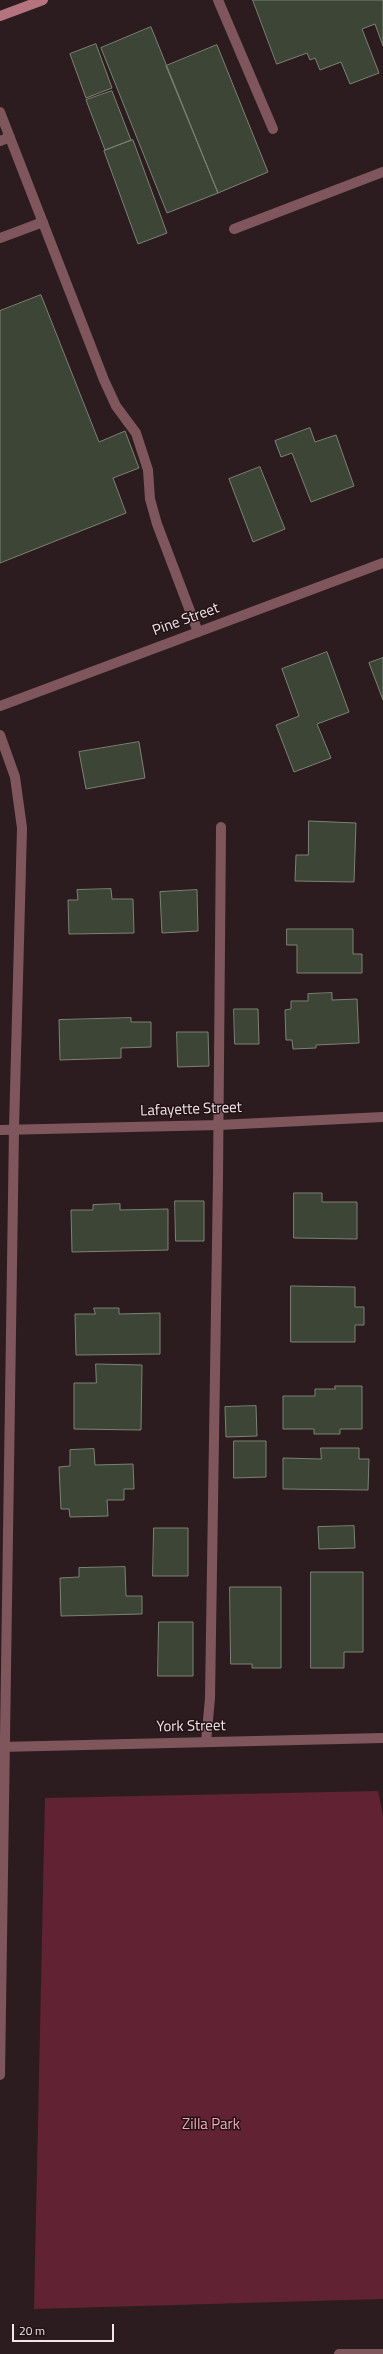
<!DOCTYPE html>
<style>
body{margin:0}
#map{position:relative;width:383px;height:2354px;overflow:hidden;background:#2d1c1f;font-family:"Titillium Web",sans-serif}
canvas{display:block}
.scale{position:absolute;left:12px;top:2324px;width:102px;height:18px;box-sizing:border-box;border:2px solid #f2e6e8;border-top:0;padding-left:5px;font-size:12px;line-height:14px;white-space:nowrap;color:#f2e6e8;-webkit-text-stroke:3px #231316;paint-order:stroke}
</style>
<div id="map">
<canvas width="383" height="2354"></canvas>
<div class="scale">20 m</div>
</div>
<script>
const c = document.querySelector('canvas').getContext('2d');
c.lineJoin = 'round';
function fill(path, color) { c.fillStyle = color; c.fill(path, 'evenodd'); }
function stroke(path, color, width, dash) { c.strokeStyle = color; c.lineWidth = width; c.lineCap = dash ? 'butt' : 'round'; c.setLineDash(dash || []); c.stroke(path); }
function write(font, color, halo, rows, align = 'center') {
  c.font = font + ' "Titillium Web",sans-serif'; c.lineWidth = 3; c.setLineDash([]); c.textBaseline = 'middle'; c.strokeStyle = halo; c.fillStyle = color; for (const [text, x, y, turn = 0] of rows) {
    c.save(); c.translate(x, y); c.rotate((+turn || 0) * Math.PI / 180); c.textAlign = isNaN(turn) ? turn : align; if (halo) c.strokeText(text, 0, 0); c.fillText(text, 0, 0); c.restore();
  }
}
fill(new Path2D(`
 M378,1791L383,1815V2299L34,2309L45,1798Z`), '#612333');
const building = new Path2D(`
 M253,0H383V46L375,24L362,29L379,73L350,84L341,62L320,70L315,58L310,60L307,53L277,64Z
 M151,27L218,193L167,213L101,48Z
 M96,44L112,88L86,98L70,54Z
 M217,45L268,172L218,193L166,66Z
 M112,91L131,140L105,150L86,100Z
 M133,140L167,233L138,244L104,151Z
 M41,295L99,442L125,431L139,468L113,478L126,513L0,563V311Z
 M310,428L315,442L336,435L354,486L311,502L292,453L281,457L275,441Z
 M260,467L285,529L253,542L229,479Z
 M327,652L349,712L317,724L331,758L294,772L276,725L299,716L282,669Z
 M383,658V700L369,663Z
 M139,742L145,778L86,789L79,752Z
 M309,821L356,823L354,882L295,881L296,855H308Z
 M111,889L112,899H133L134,933L69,934L68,900H78L77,890Z
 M197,890L198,931L162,933L160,892Z
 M287,929H353V954H362V973H297V945H287Z
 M332,993V1000L357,999L359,1043L316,1045V1048L293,1049L292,1040H286L285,1010L291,1009V1001H308V994Z
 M234,1009H258L259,1044H235Z
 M131,1018V1022H151V1047L121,1048V1058L60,1060L59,1020Z
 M177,1032H208L209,1066L178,1067Z
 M294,1193H322V1202H357V1239L294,1238Z
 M175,1201H204V1241H176Z
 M120,1204V1210L168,1209V1250L72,1252L71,1210H93V1205Z
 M291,1286L355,1287V1307H364V1325H355V1342H291Z
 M94,1308H119V1314L160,1313V1354L76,1355L75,1314H95Z
 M96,1364L142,1365L141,1430L74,1429V1383H96Z
 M335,1386H362V1429H340V1434H314V1429H283V1396H315V1389H335Z
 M256,1406L257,1436L226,1437L225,1407Z
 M234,1441H266V1477L234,1478Z
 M321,1448H359V1459H369L368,1490L283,1489V1458L321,1459Z
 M94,1449L95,1465L133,1464L134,1489H124V1500H107L108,1516L70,1517L69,1509H61L59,1467L70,1466V1450Z
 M354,1526L355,1548L319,1549L318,1527Z
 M154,1528H188V1576H153Z
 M125,1567L126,1596H142V1614L61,1616L60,1578L79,1577V1568Z
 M311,1572H363V1652H344V1668H311Z
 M230,1587H281V1668H252V1664H231Z
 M159,1622H193V1676H158Z`);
fill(building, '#3d4536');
stroke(building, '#7b8373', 1);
stroke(new Path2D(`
 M218,0L273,129
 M0,112L104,380L116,406L136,433L148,470L150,499L157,524L198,632
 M0,141L10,137
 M234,229L383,172
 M0,238L43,222
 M206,1742L210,1698L218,1178L221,827`), '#80565d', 10);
stroke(new Path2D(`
 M0,706L383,563
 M0,1130L219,1125L383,1117
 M0,1747L383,1738
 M339,2354H383`), '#80565d', 10);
stroke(new Path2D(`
 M0,735L15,777L22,828L14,1129L0,2075`), '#80565d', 10);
stroke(new Path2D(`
 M0,16L43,0`), '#b5727f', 10);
write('15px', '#f2e6e8', '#231316', [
 ["Pine Street",186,620,-20],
 ["Lafayette Street",191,1110,-2],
 ["York Street",191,1727,-1]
]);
write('15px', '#f6a8b7', '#231316', [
 ["Zilla Park",211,2125]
]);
</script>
